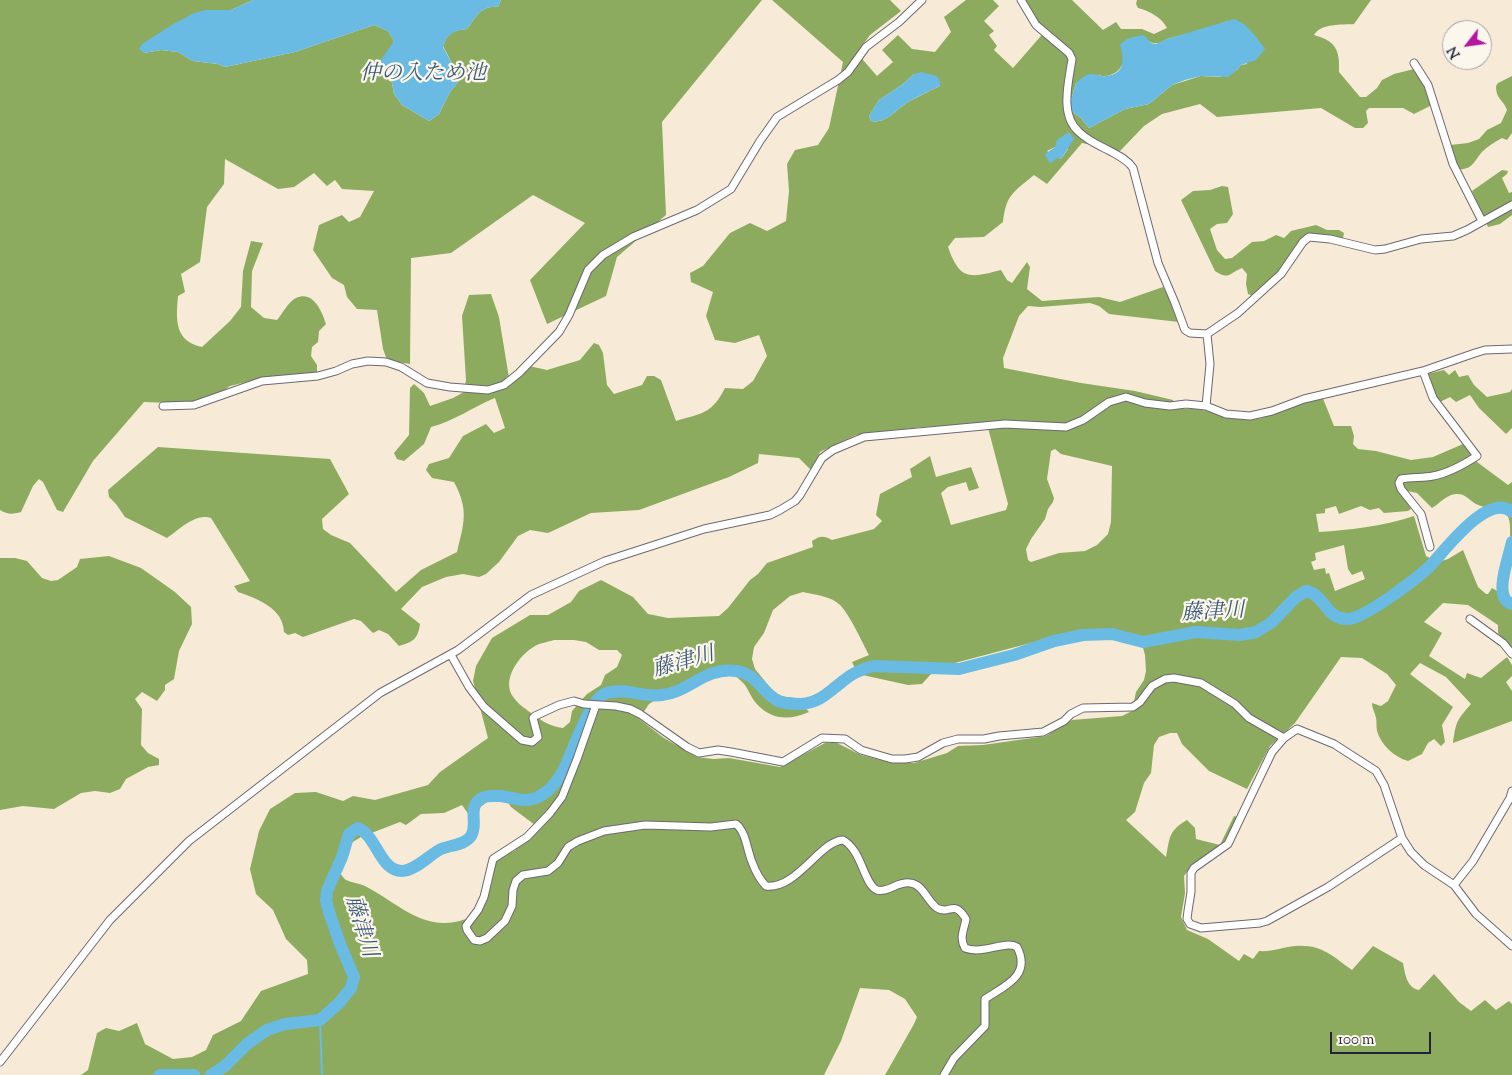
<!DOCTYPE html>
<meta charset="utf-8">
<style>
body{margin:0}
#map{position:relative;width:1512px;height:1075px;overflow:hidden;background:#f7ebd7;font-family:"Sorts Mill Goudy",serif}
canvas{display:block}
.north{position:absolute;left:1442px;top:20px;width:50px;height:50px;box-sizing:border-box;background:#fbf7ec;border:1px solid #a4a2a5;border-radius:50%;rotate:240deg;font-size:14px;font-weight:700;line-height:20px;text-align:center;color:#22223b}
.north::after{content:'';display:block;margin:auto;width:18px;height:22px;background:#b5179e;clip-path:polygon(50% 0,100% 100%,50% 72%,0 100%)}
.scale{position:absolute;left:1330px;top:1032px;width:101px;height:22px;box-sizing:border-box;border:2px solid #22223b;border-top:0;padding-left:6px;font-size:15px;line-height:18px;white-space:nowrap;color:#22223b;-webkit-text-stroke:4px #fbf7ec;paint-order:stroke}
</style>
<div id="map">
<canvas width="1512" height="1075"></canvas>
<div class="north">N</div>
<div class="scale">100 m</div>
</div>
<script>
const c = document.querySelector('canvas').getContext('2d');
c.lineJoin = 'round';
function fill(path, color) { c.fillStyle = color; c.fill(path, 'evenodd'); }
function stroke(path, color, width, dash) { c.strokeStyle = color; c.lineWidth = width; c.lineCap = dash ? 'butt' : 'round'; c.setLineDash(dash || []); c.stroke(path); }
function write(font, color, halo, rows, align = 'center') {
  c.font = font + ' "Sorts Mill Goudy","Noto Serif JP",serif'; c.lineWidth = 4.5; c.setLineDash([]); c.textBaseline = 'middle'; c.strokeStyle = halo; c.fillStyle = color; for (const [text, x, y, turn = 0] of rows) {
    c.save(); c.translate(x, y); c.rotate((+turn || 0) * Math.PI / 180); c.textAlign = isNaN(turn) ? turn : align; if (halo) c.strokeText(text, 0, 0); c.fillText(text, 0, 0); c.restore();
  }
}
fill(new Path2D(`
 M0,0H253L231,10H206L144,53L161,50L178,52L193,61L218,64L225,67L295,52L374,25L388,31L394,41L382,66L390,72L394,94L402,105L429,121L439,114L450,92L459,81L456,71L443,46C448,33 453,30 467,29C476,17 481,5 498,7L501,0H762L662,122L666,215L617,257L606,296L547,324L530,280L585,223L533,195L451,253L411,258L410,364L387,360L383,349L377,310L357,309L347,297L344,285L332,278L313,250L319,225L342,215L349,222L360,217L374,191L342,189L335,180L327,186L314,173L294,187L278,189L225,159L224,184L207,207L200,262L181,274L185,292L178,296C176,319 174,341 202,347L230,321L241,307L243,271L251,241L263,243L252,271L251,307L264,318L277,320C283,313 288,302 296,298C313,290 322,311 326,324L319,331L318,342L312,347L311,356L317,365V373L259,379L230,386L215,397L194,404L144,402L93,461L63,512L57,510L43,482L39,479L33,486L21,512C13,514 8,515 0,510Z
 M772,0H890L901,11L870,35L857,53L877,76L893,62L882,50L898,35L912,49L935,52L951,32L944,17L966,0H993L999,6L984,21L994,31L989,35L997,46L994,50L1013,68L1047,29L1038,22L1025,0H1072L1103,30L1116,22L1121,29H1142L1154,34L1167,28C1162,18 1150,11 1138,8L1136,4L1137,0H1371L1354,24C1342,25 1321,23 1314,35C1336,41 1340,50 1339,72L1360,97H1366L1377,88L1382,80L1394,74L1414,69L1424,86L1432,105L1414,114L1403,108H1369L1366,111L1368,123L1363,128H1355L1321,108L1217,117L1200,104L1162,114L1144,126L1120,151L1082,143L1047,184L1034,175C1014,192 1006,194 1003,222L984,237L955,238L948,247C960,281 970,278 1001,270L1007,280L1012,283L1027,262L1030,267L1027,289L1042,301L1099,297L1120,302L1163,287L1173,303L1179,322L1109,314L1099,306L1090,303L1040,307L1028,306L1019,316L1003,358L1004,368L1081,383L1135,391L1173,400L1175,409H1198L1246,420L1262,418L1322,396L1334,426H1351L1354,436L1353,444L1358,449L1376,451L1411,460L1433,457L1463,444L1477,462L1508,485L1512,482V538L1510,536C1512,502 1498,514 1476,504C1469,500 1465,493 1456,494C1447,494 1439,504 1432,508L1417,493L1407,491L1402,494L1411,509L1408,511L1384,513L1379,508L1370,510L1361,506L1339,514L1336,506L1325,509V513L1316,514L1319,532C1350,530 1384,526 1414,516L1426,556L1438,562L1448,559L1463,550L1478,587L1486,594H1488L1492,588L1499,592C1501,599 1504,605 1512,606V648L1498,633V625L1468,605L1443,603L1424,622L1442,633L1429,656L1465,679L1467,673L1481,678L1507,657L1512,665V676L1506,682L1512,691V721L1453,743C1456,721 1457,720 1471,704L1446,677L1420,663L1410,674L1453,707L1442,725L1445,742L1441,746L1434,739L1428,743L1422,754L1408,761C1394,757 1381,745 1377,731C1376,727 1377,722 1376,718C1375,712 1372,709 1372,703L1381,706L1388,701L1396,685L1387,674L1362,658L1341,657L1295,723L1270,746L1247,789L1209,771L1182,744L1177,733H1170L1159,737L1154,745L1151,773L1144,783L1135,812L1126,820L1166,857C1170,838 1168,831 1187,820L1195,828L1196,839L1220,845L1234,816L1238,817L1228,841L1190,868L1184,876L1185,893L1181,917L1187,930L1208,939L1239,961L1244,954L1253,959L1259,951C1272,952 1283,947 1295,946C1322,944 1332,956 1352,970L1373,946L1403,963C1405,974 1407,988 1419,990L1434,974L1459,1002L1471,1011L1485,1000L1496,1010L1509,1001L1512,1004V1075H885L914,1024L917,1017L905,999L889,990L860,988L841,1041L824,1075H81L88,1070L97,1033L106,1028L119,1031L137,1023L145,1044L173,1059L192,1057L206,1050L213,1035L241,1021L261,991L308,974L307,960L286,939L273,910L256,894L250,869L259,831L270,809L295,793L316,792L343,801L353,796L375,800L428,785L440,772L488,738L473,681L476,666L492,638L530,615H548L571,602L579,591L601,580L633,597L648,614L668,618L719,616L728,608L750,580L758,574L767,563L813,547L812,541C820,536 823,535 832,540L874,529L882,521L876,515L880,494L912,477L910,469L930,456L936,477L971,467L979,488L969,491L966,482L948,487L941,493L951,525L1006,510L1008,504L987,424L922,427L856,435L820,452L812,471L799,458L759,454L758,463L729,477L639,510L591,513L548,533L530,530L518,536L499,562L486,574L479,577L463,574L446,577L422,587L401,609L420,624C418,639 413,642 399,646L388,634L379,630L373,633L361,621L354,619L303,637L295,633L288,635L284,632C283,608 258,599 238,592L234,586L250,581L211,518C195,513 179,530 167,538L125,517L116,504L109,497L108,490L158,447L330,459L349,494L322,519L323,529L331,535L350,543L396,592L421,570L457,552C464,523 469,510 454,482L432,478L426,470L429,464L449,458L463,436L486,424L494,433L505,428L495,398C473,407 454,421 431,427L424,444L404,461L397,459L394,453L409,435L410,388L414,384L424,393L430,406L453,398L464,392L466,380L462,316L469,295L491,294L499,317L510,384L529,366L547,370L580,360L594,343L599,345L603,353L607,385L614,394L642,385L647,376H654L661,380L676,421C702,413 712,414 725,388L743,389L753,381L767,356L759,335L735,343L715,340L706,316L713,292L691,282L690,273L703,266L730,233L750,223L767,231L786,221L789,191L787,164L795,150L818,145L829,128L843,62ZM1227,21L1247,64L1241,65L1237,70L1220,77L1201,76L1172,85L1149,104L1125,109L1089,128L1080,117L1071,111V100L1076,83C1082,80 1089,77 1096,76C1102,75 1098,76 1104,76C1115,76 1123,68 1124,58L1146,40C1154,45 1159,44 1167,39L1218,25ZM914,74L940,86C929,91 919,96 908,102C896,109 887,124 871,121L869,116L879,100L903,84ZM1055,147L1068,149L1061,159L1047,151ZM1055,449L1061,454L1112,466L1111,522L1108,534L1097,545L1085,551L1059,553L1031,562L1028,560L1026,549L1031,539L1045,519L1048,509L1053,502L1054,498L1047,479L1051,451ZM1344,545L1348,569L1352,575L1362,571L1365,579L1335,591L1329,573L1326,574L1325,568L1314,570L1311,562L1316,560L1315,553ZM803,592C815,595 831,596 840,605C850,615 862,642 869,655L852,662L858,674L908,685L922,684L930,675L951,664L1076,631L1112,630L1140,637L1145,655L1146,671L1144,680L1136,692L1132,711L1122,716L1072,720L1046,736L983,745L958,746L947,753L914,763H892L861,755L837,743H825L780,767L729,758L713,759L697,757L664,738L639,719L649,704L675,688L702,673L723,668C731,672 740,679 745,685C749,691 751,697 755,702C770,720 789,721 809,712L796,698L777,696L755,669L752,659L754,647L764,633L773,610L790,596ZM554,640H574L586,642L599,650H617L622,655L617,667L605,675L601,685L587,694L572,711L570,722L563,728C549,726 544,722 532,714C526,709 518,704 514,698C500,681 519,655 535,646C540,643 548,642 554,640ZM490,800H506L511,807L539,828L514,851L498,857L494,862L471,922L466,919C425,934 398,903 365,886C359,883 352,883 346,880C342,877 338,869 335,864L343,848L361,837L400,822L406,825L421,814L444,813L462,805L469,815Z
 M1512,76V133L1507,140L1502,138C1495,142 1488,146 1482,152C1474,161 1472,171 1457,169L1450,145L1468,143L1479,139L1487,130L1501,123L1507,110C1504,100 1496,100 1496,86L1498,83Z
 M1502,170L1508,171L1507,174L1502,178L1509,193L1512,192V215L1500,224L1488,227L1472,191Z
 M1222,186L1228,187L1233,214L1227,223L1217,224L1210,229L1217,250L1225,259L1232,258L1252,242L1264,241L1276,235L1284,238L1291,231L1316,225L1327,230H1339L1344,233L1343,238L1341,239L1321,234H1311L1279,272L1253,296L1248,294L1246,284L1247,274L1242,268C1228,274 1229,280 1215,271L1181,200L1193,191L1210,190Z
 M1444,370L1449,375L1455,370L1459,377L1468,375L1474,385L1487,397L1510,392L1512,389V428L1506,434L1479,408L1470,395L1456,402L1450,397L1440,402L1432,389L1427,374Z
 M109,556L141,568L175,592L191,607L192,624L179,651L174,679L165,685V690L157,701L142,692L135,699L142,709L141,745L148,753L159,759V765L148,767L126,779L120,789L110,793L95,791L81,793L54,809L23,806L0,810V558H15L27,561L42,578L51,581L58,580L77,567L80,559Z`), '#8cab5f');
fill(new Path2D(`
 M253,0H501L498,7C481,5 476,17 467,29C454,30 447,34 443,47L456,71L459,81L450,92L439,114L429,121L402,105L394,94L390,72L382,66L381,60L394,41L388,31L374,25L295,52L225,67L218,64L193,61L178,52L161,50L144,53L139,49L142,44L170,26L194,13L206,10H231Z
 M1234,19C1248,24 1256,37 1265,49L1256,60L1241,65L1237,70L1228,77L1201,76L1185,80L1172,85L1149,104L1125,109L1089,128L1080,117L1071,111V100L1076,83C1080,79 1085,75 1090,74C1096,74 1101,77 1106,76C1126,74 1124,58 1120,45C1127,37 1134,37 1144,35L1151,43L1156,44L1167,39Z
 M921,72L937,76L940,82V86C929,91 918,96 908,102C896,109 887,124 871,121L869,116L879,100L903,84L914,74Z
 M1067,133H1070L1074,139L1061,159L1057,158L1051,163L1048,161L1045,154L1055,147L1057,140Z`), '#69bbe4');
stroke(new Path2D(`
 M320,1020L322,1075`), '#69bbe4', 2);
stroke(new Path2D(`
 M1512,542C1509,557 1492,599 1512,604
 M160,1075H194
 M211,1075L225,1066L247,1044L267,1030L285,1024L320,1020L339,1003L351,988L354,977L340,944L328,909L326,900L327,891L342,857L349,834L358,828C377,836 380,871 402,871C415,871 429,855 441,849C451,845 465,845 471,836C479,823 466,807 482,798C487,795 494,796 500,796C508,797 515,799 523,800C541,801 555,786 563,771C572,754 590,698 606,693C626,687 643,698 662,695C690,692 704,667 736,671C755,673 761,690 775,699C782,704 793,704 801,704C819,703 829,692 843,681C851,674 862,669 873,666L959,669L1014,655L1054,641L1083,635L1112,634L1143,642L1196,632L1240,635L1256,632L1272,622L1296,597L1306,591C1325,594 1326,621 1349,619C1366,617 1415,580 1429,567C1444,552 1488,491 1512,512`), '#69bbe4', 12);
const street = new Path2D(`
 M1021,0L1036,25L1069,53L1072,59C1069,81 1059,115 1079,132C1087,140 1098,145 1108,150C1117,155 1127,159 1133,168L1158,263L1175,303L1185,330L1190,333L1207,334L1238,313L1281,274L1303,242L1309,237L1330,239L1375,250L1385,249L1421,239L1453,236L1467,230L1512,205
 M1414,63L1428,85L1453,164L1482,221
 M1423,371L1433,398L1477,456C1463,465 1449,473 1433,476C1423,478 1412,477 1401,479L1399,483L1401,489L1421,514L1430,547
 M163,406L194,405L262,381L318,376L336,371L352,364L368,361L386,362L401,367L427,383L450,387L488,390L504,385L519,373L559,332L569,315L588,270L603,255L633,237L697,210L731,189L760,141L777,117L838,80L848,72L866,47L899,22L922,0
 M1206,406L1210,364L1207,334
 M1470,619L1503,643L1512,654
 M451,655L469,687L484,707L522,740L532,742L538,737L533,718L535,716L559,705L574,701L584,704L616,706L630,709L640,714L687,747L699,753L718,750L731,752L783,762L822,738L845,739L861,750L892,759H905L918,757L943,743L958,739H984L999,736L1043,732L1064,721L1071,714L1083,708L1133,707L1140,702L1152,686L1165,679L1174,678L1201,683L1235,704L1249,718L1284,738
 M596,705L577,759L562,797L550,813L527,837L493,859L484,897L478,910L466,926L467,930L474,940L480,941L487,938L505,921L512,906L513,890L516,881L523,875L548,871L558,863L568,847L578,841L604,831L645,825L711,827L736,824C746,832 747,850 752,862C755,870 760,880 766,886C796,890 820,841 843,840C862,850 864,885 877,890C888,893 898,881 910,883C923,884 927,901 937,908C950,916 953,898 966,919C964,930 959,938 965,948C983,955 1004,940 1017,947C1032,976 1004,986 985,999V1026L954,1058L944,1075
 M1402,838L1328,887L1267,921L1260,923L1201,928L1190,924L1187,919L1188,911L1191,892V873L1194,868L1228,844L1272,752L1284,738L1297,729L1334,744L1376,771L1384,785L1402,838L1411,852L1424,865L1454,885L1476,914L1512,946
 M1454,885L1473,861L1510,798L1512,791
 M0,1062L110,920L189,841L380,693L458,650L531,595L605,561L704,529L770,515L780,510L795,501L800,495L822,458L833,450L864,437L1005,424L1066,427L1083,420L1109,402L1126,397L1145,403L1170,406L1186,404L1206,406L1226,414L1250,416L1272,411L1304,399L1423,371L1475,353L1485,350L1512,349`);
stroke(street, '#6d6872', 9);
stroke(street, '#fff', 7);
write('italic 21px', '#3b5876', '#fbf7ec', [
 ["仲の入ため池",423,75],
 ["藤津川",1213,614,-3],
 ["藤津川",684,664,-16],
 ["藤津川",359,927,73]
]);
</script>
